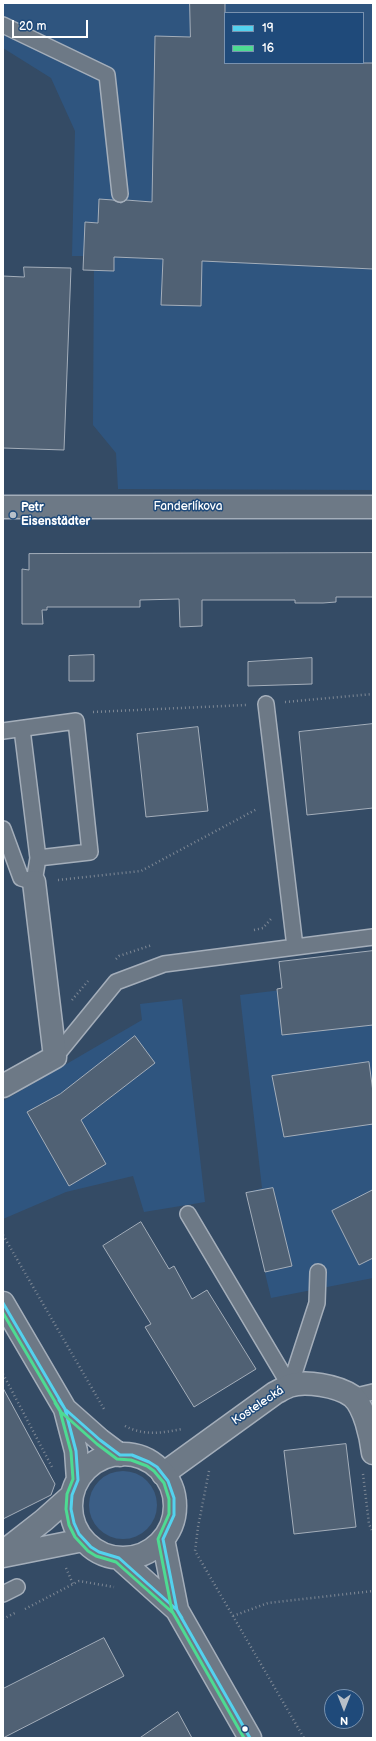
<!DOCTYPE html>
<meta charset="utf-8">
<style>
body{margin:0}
#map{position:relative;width:376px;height:1741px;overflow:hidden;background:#344b65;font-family:"Balsamiq Sans",sans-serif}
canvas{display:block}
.frame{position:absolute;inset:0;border:4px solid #fff;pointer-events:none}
.legend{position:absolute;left:224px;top:12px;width:140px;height:52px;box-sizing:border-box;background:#1f4a7a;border:1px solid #7992af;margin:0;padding:5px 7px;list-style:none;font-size:12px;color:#fff}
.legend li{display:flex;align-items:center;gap:8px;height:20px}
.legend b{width:20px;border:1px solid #7992af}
.north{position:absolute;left:324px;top:1689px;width:40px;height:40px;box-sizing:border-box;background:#1f4a7a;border:1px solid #7992af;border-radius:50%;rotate:180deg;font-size:11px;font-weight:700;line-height:16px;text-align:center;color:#fff}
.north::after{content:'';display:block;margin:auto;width:14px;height:18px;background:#b8c0c9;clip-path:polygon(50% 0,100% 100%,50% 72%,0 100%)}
.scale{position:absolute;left:12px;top:20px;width:76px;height:18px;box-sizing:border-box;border:2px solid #fff;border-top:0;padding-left:5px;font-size:12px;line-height:14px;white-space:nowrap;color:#fff;-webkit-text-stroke:3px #1f4a7a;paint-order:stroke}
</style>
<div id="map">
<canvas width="376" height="1741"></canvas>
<div class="frame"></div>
<ul class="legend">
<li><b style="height:5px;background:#53d2ee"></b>19</li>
<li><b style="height:5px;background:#4ddb92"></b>16</li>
</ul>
<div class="north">N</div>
<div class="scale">20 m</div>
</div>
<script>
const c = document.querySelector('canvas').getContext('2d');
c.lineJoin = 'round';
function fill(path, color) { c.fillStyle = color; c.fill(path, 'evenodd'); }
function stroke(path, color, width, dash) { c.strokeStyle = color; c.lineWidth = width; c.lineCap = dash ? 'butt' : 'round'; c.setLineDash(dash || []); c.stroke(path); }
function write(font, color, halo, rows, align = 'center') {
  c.font = font + ' "Balsamiq Sans",sans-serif'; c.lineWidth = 3; c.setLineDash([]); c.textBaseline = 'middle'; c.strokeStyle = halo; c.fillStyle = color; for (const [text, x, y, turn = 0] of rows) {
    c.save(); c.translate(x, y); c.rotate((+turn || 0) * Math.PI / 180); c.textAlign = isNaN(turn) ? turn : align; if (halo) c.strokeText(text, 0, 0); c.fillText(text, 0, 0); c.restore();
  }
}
fill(new Path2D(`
 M3,3H373V490L118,489L116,453L93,425L94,256H72L75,131L51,78L3,48ZM225,13H363V63H225Z
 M373,979V1278L271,1298L246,1193L262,1188L240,995Z
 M182,999L205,1202L144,1212L133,1176L66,1192L3,1219V1101L142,1020L140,1004Z`), '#2f557f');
fill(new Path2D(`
 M89 1505a34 34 0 1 1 68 0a34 34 0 1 1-68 0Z`), '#3b5e86');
const building = new Path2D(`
 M190,3H225V63H373V269L202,261L201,306L161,305L163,259L114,257V271L83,270L85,222L98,223L99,199L113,200L121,203L126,200L152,202L155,36L190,37Z
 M24,267L71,268L64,450L3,448V276L24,277Z
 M373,553V597H336V602L323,603H295V600H202V626L180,627L179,599L140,600V607H47V610H42L43,624H22V569L29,570V554Z
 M94,655V681H69V656Z
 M312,658V684L248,686V662Z
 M373,724V808L307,815L299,732Z
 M198,727L208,811L146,817L137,734Z
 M373,951V1025L282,1035L277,989L282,988L279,962Z
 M135,1036L155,1063L81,1120L106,1164L69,1186L27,1112L60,1094Z
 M369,1062L373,1092V1124L284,1137L272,1076Z
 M273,1188L292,1266L265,1272L246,1193Z
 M373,1190V1258L359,1265L332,1211Z
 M141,1222L169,1269L174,1266L192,1299L207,1290L256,1369L194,1407L145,1327L151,1324L103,1246Z
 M3,1388L55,1484L51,1495L3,1519Z
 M346,1444L356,1527L294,1534L284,1451Z
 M104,1638L124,1676L3,1738V1689Z
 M178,1712L192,1738H140Z`);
fill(building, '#506174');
stroke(building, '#a4aeba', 1);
const lane = new Path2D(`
 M3,25L107,75L120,194
 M266,704L295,947
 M22,729L38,858
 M3,731L76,721L90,852L38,858L34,882L21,878L3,829
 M55,1057L116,982L164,964L373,937
 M188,1214L290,1386
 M290,1386L317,1303L318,1272
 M352,1397L373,1392
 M3,1594L17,1587`);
const street = new Path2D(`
 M3,507H373
 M3,1086L55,1057L34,882
 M163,1474L275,1393C279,1391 284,1388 289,1386C305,1380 338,1386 352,1396C365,1407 371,1437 373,1453`);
const secondary = new Path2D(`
 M3,1303L65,1409L76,1451L78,1480
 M65,1409L100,1440L120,1455
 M71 1506a52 52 0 1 1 104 0a52 52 0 1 1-104 0Z
 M163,1539L177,1610L250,1738
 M3,1552L44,1520L72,1495
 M3,1556L83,1540
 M119,1558L177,1610`);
stroke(lane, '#a4aeba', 18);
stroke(street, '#a4aeba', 25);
stroke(secondary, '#a4aeba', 25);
stroke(new Path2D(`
 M285,702L373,694
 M93,712L246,705
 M58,880L141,871L257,809
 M254,930L263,928L271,919
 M116,959L119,956L152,945
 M72,1000L88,981
 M3,1235L104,1409
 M3,1374L52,1467
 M125,1426C144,1436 162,1433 182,1429
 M209,1471L198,1527L195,1551L304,1738
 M363,1474L369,1524L373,1533
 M66,1568L73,1584
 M25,1609L79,1581L114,1587
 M233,1616L268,1603L373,1591
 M3,1619L15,1613`), '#7e8895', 2.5, [1, 3]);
stroke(lane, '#6d7986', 15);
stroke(street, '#6d7986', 22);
stroke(secondary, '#6d7986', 22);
stroke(new Path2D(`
 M3,1303L65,1409L100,1440L120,1455H132L149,1462L157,1467L168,1481L174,1498V1515L163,1539L177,1610L250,1738
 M59,1400L65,1409L76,1451L78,1480L72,1495L71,1509L74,1523L79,1534L91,1547L99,1552L119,1558L177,1610L182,1618`), '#53d2ee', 3);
stroke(new Path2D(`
 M3,1313L61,1412L97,1444L117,1459L131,1460L147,1466L154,1471L164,1483L169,1499V1514L158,1539L172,1611L244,1738
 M55,1403L60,1411L71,1452L73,1479L67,1494L66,1509L69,1525L75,1537L88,1551L96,1556L116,1562L173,1613L178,1621`), '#4ddb92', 3);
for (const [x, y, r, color] of [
 [13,515,4,"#b8c0c9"],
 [245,1729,3.5,"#fff"]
]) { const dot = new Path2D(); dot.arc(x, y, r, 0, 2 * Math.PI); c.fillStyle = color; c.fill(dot); stroke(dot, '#1f4a7a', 1.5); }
write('12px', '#fff', '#1f4a7a', [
 ["Fanderlíkova",188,507],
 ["Kostelecká",258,1406,-34]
]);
write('bold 12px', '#fff', '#1f4a7a', [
 ["Petr",21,508],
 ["Eisenstädter",21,522]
], 'left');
</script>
